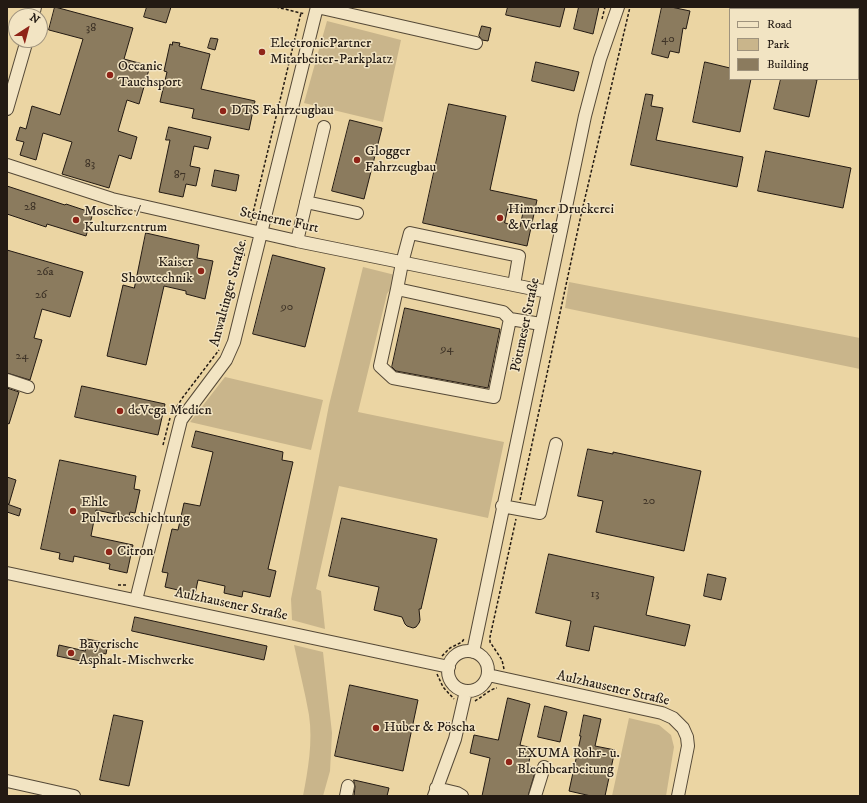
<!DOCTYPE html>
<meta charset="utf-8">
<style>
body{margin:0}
#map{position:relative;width:867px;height:803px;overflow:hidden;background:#ebd5a3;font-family:"IM FELL DW Pica",serif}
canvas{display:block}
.frame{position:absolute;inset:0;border:8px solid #231a13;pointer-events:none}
.legend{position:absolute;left:729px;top:8px;width:130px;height:72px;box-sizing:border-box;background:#f2e4c3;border:1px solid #9f937d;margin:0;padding:5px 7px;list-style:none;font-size:12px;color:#231a13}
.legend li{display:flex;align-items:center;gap:8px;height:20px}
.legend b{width:20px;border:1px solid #9f937d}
.north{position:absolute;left:8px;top:8px;width:40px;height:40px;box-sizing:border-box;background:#f2e4c3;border:1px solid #9f937d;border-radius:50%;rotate:36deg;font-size:11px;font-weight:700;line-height:16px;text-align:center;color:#231a13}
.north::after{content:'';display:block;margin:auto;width:14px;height:18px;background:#8f2418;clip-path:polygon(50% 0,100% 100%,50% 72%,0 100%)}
</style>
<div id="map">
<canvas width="867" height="803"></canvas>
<div class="frame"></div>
<ul class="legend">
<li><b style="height:5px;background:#f2e4c3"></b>Road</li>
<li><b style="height:11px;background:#c9b58b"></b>Park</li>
<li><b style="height:11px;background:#8b7b5e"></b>Building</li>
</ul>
<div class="north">N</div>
</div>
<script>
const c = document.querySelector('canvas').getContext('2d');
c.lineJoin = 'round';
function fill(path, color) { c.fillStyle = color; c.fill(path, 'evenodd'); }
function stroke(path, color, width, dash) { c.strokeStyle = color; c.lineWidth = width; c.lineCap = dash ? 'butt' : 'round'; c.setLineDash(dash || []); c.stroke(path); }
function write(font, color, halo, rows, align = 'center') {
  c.font = font + ' "IM FELL DW Pica",serif'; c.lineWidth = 3; c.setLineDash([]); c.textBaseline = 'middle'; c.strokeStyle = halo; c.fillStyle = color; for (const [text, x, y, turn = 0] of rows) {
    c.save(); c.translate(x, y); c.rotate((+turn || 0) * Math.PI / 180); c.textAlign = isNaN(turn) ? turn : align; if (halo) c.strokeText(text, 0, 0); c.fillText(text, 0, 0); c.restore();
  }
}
fill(new Path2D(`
 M727,7H860V35L858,34V9H737Z
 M327,21L401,40L383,122L304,103Z
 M363,267L407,278C396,281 393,285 387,294L358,412L504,442L488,518L339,486L316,589L321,591L325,629L292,620L291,599L329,405Z
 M569,282L860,338V369L565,308Z
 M225,377L323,400L311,450L190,422Z
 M294,645L323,652L332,733L330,771L323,796H303C308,770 313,742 309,715C305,692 299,669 294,645Z
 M629,718L659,725L671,735L674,747L666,796H612Z`), '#c9b58b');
const building = new Path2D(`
 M55,7L133,28L124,59L150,66L139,104L127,100L118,131L137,137L131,159L119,155L109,188L62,174L72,142L43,133L36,160L20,155L24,142L16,140L20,127L26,129L32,106L60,115L83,39L49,30Z
 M147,7H171L166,23L144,17Z
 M508,7H565L560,27L506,15Z
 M579,7H599L593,34L574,29Z
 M662,7H671L690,11L686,29L683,28L679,53L670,51L668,58L652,54Z
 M482,26L491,28L488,41L482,40L479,36Z
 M211,38L218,39L215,50L208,48Z
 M173,42L180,43L179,46L210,54L201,89L255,101L249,130L192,118L194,109L160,102L167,72L164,71L170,44L172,45Z
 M536,62L579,72L574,91L532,81Z
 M705,62L730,68V79H751L740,132L693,122Z
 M781,79H812L817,80L809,117L774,109Z
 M646,94L653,95L651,106L663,108L656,140L743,157L737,187L631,165Z
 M449,104L506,116L490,190L537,200L527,246L423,223ZM508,209L523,212L520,227L505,223Z
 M350,120L382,128L364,199L332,191Z
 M169,127L211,137L208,149L194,146L190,166L200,168L196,186L186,184L183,197L159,192L170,140H166Z
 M766,151L851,168L843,208L758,191Z
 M215,170L239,175L236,191L212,186Z
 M7,186L65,205L66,204L93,213L86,236L47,224L46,227L7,214Z
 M146,233L199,245L197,258L213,261L205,299L186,294V291L164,286L146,365L107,356L123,285L134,288Z
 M7,250L83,272L70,317L42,309L34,338L42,340L30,380L7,373Z
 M273,255L325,268L305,347L253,334Z
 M405,308L500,329L488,388L396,371L392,367Z
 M82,386L165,404L158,435L75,417Z
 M7,388L19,392L9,424L7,423Z
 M196,431L283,452L282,460L293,462L268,569L276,571L270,597L243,591L242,597L224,593L225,586L198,580L195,594L165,587L168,573L162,572L172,529L178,530L184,503L200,506L213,452L192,447Z
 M588,449L613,454V452L701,471L684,551L596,532L603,501L578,496Z
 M60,460L136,476L134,489L140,490L135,513L130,512L129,517L96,510L91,536L133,545L127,573L109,569L110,564L74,556L73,562L59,559L60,553L41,549Z
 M7,477L16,480L9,504H7Z
 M7,504L21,509L19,516L7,512Z
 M342,518L437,539L421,609H419L420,620L419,623L416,627L413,628L407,626L405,624L402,617L374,610L379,587L329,576Z
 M549,554L654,577L646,615L690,625L685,646L594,626L589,651L566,646L571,621L536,613Z
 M708,574L726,578L721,600L704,596Z
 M135,617L267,646L264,660L132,631Z
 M87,639L108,643L106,654L102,653L100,660L91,658L90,663L57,656L59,645L85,651Z
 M350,685L418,700L403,771L335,756Z
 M508,698L530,704L520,745L532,748L528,766L536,769L528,796H482L490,758L470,753L474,735L498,740Z
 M545,706L567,712L560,742L538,737Z
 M114,715L143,721L129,786L100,780Z
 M584,715L601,719L595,746L615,750L605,796H591L569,791L581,736H580Z
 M354,780L389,788L387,796H354L355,787Z`);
fill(building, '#8b7b5e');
stroke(building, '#231a13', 1);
const minor = new Path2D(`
 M317,7L476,43
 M33,16L35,7
 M7,109L27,40
 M7,165L112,199L297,241L548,292
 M306,202L357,213
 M297,241L324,127
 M397,289L402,263L410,233L519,256L514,285
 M510,319L494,397L393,378L380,366L397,289L503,312L510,319L541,324
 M7,380L28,387
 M502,506L540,513L556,444
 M7,573L449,667
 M136,600L181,420L226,360L234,342L317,7
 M448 671a20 20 0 1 1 40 0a20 20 0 1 1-40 0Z
 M473,652L585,116L600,59L618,7
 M488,675L662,713L673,718L683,728L687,737L688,746L678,796
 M7,781L74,796
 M436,788L457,793L462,796
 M346,796L348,786
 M434,796L455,739L466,691
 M535,796L544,767`);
stroke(minor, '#554937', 14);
stroke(new Path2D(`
 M276,7L305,14
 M602,19L605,7
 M251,221L301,13
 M244,256L245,240
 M174,411L183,397L219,350
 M163,445L170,418
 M520,500L581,215L630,7
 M118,585H128
 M442,656L450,648L462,642L464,639
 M504,669L502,660L490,642V637L516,519
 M437,674L443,687L454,699
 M475,701C482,697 490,689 497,688`), '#231a13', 1.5, [3, 2]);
stroke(minor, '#f2e4c3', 12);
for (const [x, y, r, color] of [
 [262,52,4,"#8f2418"],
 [110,75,4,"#8f2418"],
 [223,111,4,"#8f2418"],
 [357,160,4,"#8f2418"],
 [500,218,4,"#8f2418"],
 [76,220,4,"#8f2418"],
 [201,271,4,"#8f2418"],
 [120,411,4,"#8f2418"],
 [73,511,4,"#8f2418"],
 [109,552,4,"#8f2418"],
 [71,653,4,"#8f2418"],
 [376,728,4,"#8f2418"],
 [509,762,4,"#8f2418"]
]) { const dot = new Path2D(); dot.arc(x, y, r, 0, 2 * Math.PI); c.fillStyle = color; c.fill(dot); stroke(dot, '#f2e4c3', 1.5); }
write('12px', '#3d3226', null, [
 ["38",91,29],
 ["40",668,40],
 ["83",90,165],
 ["87",180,176],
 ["28",30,208],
 ["26a",45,273],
 ["26",41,296],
 ["90",287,308],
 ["94",447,350],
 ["24",22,357],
 ["20",649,502],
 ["13",595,595]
]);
write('14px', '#231a13', '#f2e4c3', [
 ["ElectronicPartner",270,44],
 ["Mitarbeiter-Parkplatz",270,60],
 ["Oceanic",118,67],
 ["Tauchsport",118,83],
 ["DTS Fahrzeugbau",231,111],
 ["Glogger",365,152],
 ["Fahrzeugbau",365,168],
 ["Himmer Druckerei",508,210],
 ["& Verlag",508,226],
 ["Moschee /",84,212],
 ["Kulturzentrum",84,228],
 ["Kaiser",193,263,"right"],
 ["Showtechnik",193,279,"right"],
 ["deVega Medien",128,411],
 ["Ehle",81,503],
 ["Pulverbeschichtung",81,519],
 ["Citron",117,552],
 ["Bayerische",79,645],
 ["Asphalt-Mischwerke",79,661],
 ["Huber & Pöscha",384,728],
 ["EXUMA Rohr- u.",517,754],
 ["Blechbearbeitung",517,770]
], 'left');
write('14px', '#231a13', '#f2e4c3', [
 ["Steinerne Furt",279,221,12],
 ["Anwaltinger Straße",229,294,-75],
 ["Pöttmeser Straße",526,325,-78],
 ["Aulzhausener Straße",231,605,12],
 ["Aulzhausener Straße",613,689,13]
]);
</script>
